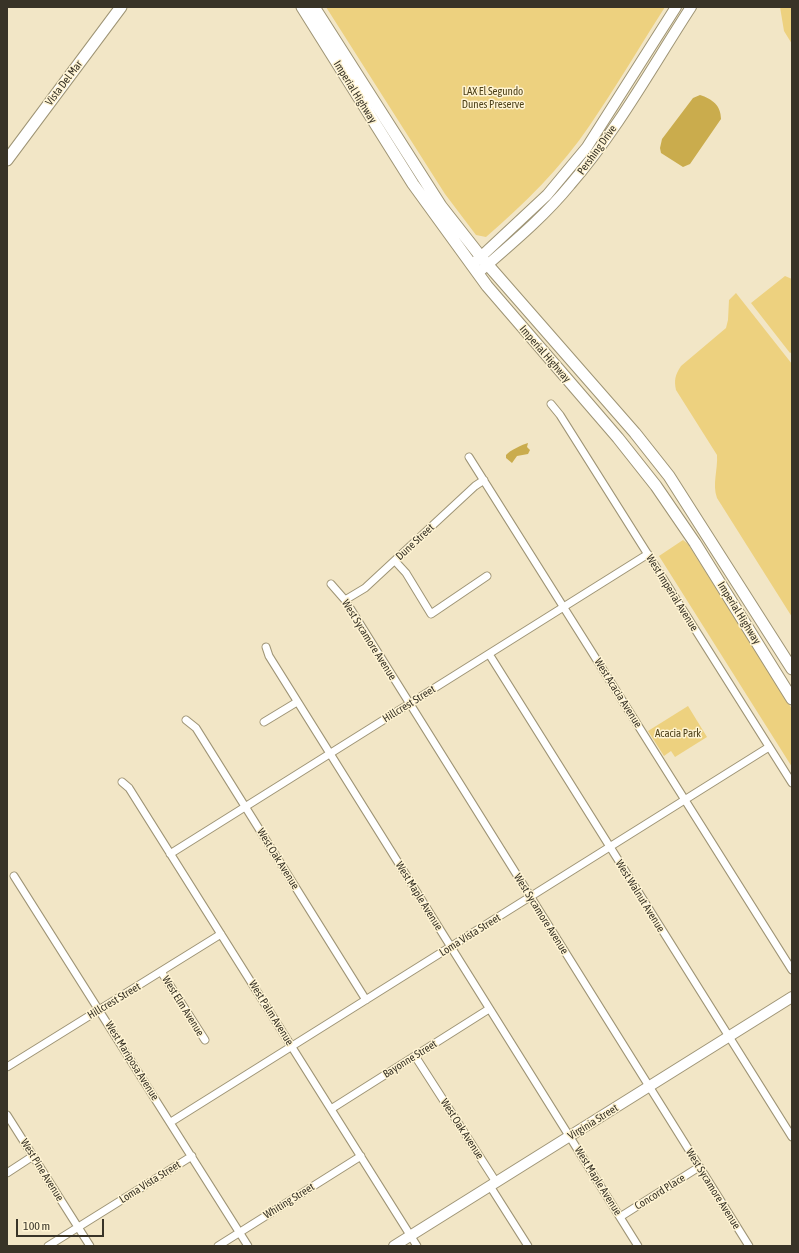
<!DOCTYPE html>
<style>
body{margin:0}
#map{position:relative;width:799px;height:1253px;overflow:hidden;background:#f2e6c6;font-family:"Asap Condensed",sans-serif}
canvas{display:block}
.frame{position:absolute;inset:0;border:8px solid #383327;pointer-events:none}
.scale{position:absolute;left:16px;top:1219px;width:88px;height:18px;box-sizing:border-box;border:2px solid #383327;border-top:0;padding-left:5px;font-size:12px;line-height:14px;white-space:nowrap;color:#383327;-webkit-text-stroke:3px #fff4d3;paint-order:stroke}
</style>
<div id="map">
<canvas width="799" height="1253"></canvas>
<div class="frame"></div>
<div class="scale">100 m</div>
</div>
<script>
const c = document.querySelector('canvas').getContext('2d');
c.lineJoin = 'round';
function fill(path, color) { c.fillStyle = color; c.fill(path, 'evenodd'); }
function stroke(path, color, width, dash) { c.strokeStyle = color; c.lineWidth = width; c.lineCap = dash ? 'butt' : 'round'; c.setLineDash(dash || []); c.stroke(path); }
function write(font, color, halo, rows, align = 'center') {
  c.font = font + ' "Asap Condensed",sans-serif'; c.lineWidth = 3; c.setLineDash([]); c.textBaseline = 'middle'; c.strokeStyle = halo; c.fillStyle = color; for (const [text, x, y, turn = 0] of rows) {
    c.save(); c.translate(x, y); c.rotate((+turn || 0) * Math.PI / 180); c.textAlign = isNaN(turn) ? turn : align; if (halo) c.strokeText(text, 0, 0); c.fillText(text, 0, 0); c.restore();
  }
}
fill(new Path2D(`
 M326,7H665C640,46 616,87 590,125C562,167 524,204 486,237L476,235L445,194Z
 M780,7H792V44L784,31Z
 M785,276L792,279V352L790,353L751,303Z
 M736,293L792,364V617L717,498C712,484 718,470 717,455L676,390C674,380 675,375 681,366L726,328L728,320L729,300Z
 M683,540L688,544L792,709V767L659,556Z
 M688,706L707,737L675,757L671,751L664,756L648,731Z`), '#edd17f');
fill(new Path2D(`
 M700,95C712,99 721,105 721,119L690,164L683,167L661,153L660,148L662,139L693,98Z
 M528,443L527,447L530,450L528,454L517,456L512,463L506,458V455C509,451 523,444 528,443Z`), '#caac4d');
const street = new Path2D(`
 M551,404L560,415L792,783
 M469,457L792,970
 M395,561L406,573L431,614L487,576
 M331,584L345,600L749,1246
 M345,600L365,588L475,486L484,480
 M266,647L269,656L638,1246
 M489,654L792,1137
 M186,720L196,728L366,1000
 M264,722L297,702
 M122,782L129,788L417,1246
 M170,854L648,554
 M14,876L248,1246
 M162,973L205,1040
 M415,1056L496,1182
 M7,1067L221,934
 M331,1109L489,1009
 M7,1115L90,1246
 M171,1122L769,747
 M7,1173L33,1156
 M490,1186L528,1246
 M620,1217L699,1167
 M48,1246L192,1156
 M218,1246L361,1156`);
const secondary = new Path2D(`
 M472,265L547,195L587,147L676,7
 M478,273C510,245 543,218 570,185C617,131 652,67 691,7
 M394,1246L792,997`);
const primary = new Path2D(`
 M302,7L413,184L487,286L618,438L656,486L695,543L792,699
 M314,7L441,206L481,257L635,433L669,476L792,669
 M7,160L121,7`);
stroke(street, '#9e9475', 9);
stroke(secondary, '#9e9475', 12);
stroke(primary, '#9e9475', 13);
stroke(street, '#fff', 7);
stroke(secondary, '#fff', 10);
stroke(primary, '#fff', 11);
write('11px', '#383327', '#fff4d3', [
 ["Vista Del Mar",64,83,-53],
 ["Imperial Highway",355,92,58],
 ["Pershing Drive",597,150,-54],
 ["Imperial Highway",545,354,49],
 ["Dune Street",415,542,-43],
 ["West Imperial Avenue",672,593,58],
 ["Imperial Highway",739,613,58],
 ["West Sycamore Avenue",369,640,58],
 ["West Acacia Avenue",618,693,58],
 ["Hillcrest Street",409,704,-32],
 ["West Oak Avenue",278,859,58],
 ["West Maple Avenue",419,896,58],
 ["West Walnut Avenue",640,896,58],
 ["West Sycamore Avenue",541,914,58],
 ["Loma Vista Street",470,935,-32],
 ["Hillcrest Street",114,1001,-31],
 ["West Elm Avenue",183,1006,58],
 ["West Palm Avenue",271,1013,58],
 ["Bayonne Street",410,1059,-32],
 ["West Mariposa Avenue",132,1061,58],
 ["Virginia Street",593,1122,-32],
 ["West Oak Avenue",462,1129,57],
 ["West Pine Avenue",42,1170,58],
 ["West Maple Avenue",598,1181,58],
 ["Loma Vista Street",150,1182,-32],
 ["West Sycamore Avenue",713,1189,58],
 ["Concord Place",660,1192,-32],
 ["Whiting Street",289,1201,-32]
]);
write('11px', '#4e4119', '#fff4d3', [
 ["LAX El Segundo",493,92],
 ["Dunes Preserve",493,105],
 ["Acacia Park",678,734]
]);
</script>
